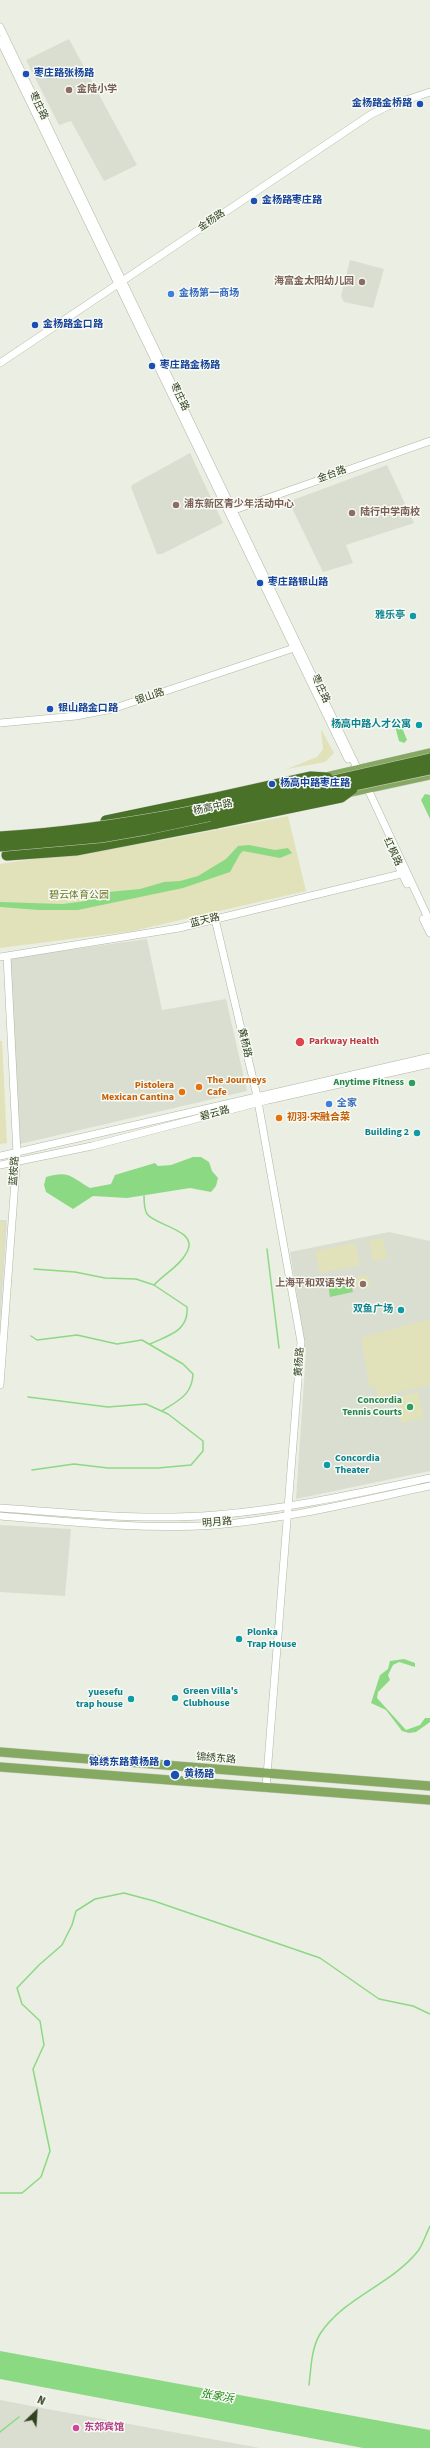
<!DOCTYPE html>
<meta charset="utf-8">
<style>
body{margin:0}
#map{position:relative;width:430px;height:2448px;overflow:hidden;background:#ebeee2;font-family:"Source Sans 3",sans-serif}
canvas{display:block}
.north{position:absolute;left:16px;top:2392px;width:40px;height:40px;-webkit-text-stroke:3px #f8faf4;paint-order:stroke;rotate:25deg;font-size:11px;font-weight:700;line-height:16px;text-align:center;color:#314220}
.north::after{content:'';display:block;margin:auto;width:14px;height:18px;background:#314220;clip-path:polygon(50% 0,100% 100%,50% 72%,0 100%)}
</style>
<div id="map">
<canvas width="430" height="2448"></canvas>
<div class="north">N</div>
</div>
<script>
const c = document.querySelector('canvas').getContext('2d');
c.lineJoin = 'round';
function fill(path, color) { c.fillStyle = color; c.fill(path, 'evenodd'); }
function stroke(path, color, width, dash) { c.strokeStyle = color; c.lineWidth = width; c.lineCap = dash ? 'butt' : 'round'; c.setLineDash(dash || []); c.stroke(path); }
function write(font, color, halo, rows, align = 'center') {
  c.font = font + ' "Source Sans 3","Noto Sans SC",sans-serif'; c.lineWidth = 3; c.setLineDash([]); c.textBaseline = 'middle'; c.strokeStyle = halo; c.fillStyle = color; for (const [text, x, y, turn = 0] of rows) {
    c.save(); c.translate(x, y); c.rotate((+turn || 0) * Math.PI / 180); c.textAlign = isNaN(turn) ? turn : align; if (halo) c.strokeText(text, 0, 0); c.fillText(text, 0, 0); c.restore();
  }
}
fill(new Path2D(`
 M69,39L137,165L104,181L71,121L59,125L26,60Z
 M350,260L384,269L373,308L344,302L341,296Z
 M190,453L223,523L162,554H157L131,487L132,485Z
 M387,465L414,523L346,545L353,563L323,572L290,504L293,500Z
 M147,939L162,1010L226,999L247,1091L20,1144L10,958Z
 M0,1220H7L0,1328Z
 M389,1232L430,1241V1471L296,1499L306,1352L290,1252Z
 M0,1525L71,1529L65,1596L0,1592Z
 M0,2400L42,2408L260,2448H0Z`), '#daded0');
fill(new Path2D(`
 M321,729L334,753L325,762L287,769L317,757L323,749Z
 M288,816L306,891L133,931L0,948V864L164,840Z
 M0,1041H2L7,1143L0,1144Z
 M0,1222H5L1,1284H0Z
 M383,1238L387,1258L373,1261L369,1241Z
 M355,1243L360,1265L320,1273L315,1251Z
 M368,1275L370,1285L356,1287L354,1278Z
 M430,1319V1385L378,1397L376,1387L370,1388L361,1338Z
 M418,1392L424,1418L401,1423L396,1397Z`), '#e1e2b9');
fill(new Path2D(`
 M401,725L407,740L404,743L399,741L395,726Z
 M425,794L430,795V819L421,800Z
 M249,845L275,850L288,848L292,853L280,858L243,851L240,854L230,872L183,888L78,910H39L0,907V902L63,904L85,901L108,892L140,889L164,882L180,881L198,876L226,859L238,846Z
 M193,1157H201L209,1162L212,1171L218,1178L216,1186L211,1192L190,1188L127,1198L93,1196L73,1209L46,1192L44,1185L46,1177C69,1170 71,1177 90,1188L111,1184L115,1175L155,1163L158,1166L171,1165Z
 M350,1279L353,1292L330,1297L328,1284Z
 M404,1659L415,1663V1667L399,1662L393,1665L388,1675L390,1680L378,1692L377,1698L406,1730L420,1725L425,1718H430V1722L416,1732L409,1733L402,1731L386,1710L371,1703L380,1675L388,1669L390,1661Z
 M0,2351L430,2430V2448H363L0,2379Z`), '#8cd984');
stroke(new Path2D(`
 M144,1196C144,1202 144,1209 147,1214C156,1226 199,1230 187,1252C180,1266 165,1273 154,1285
 M267,1249L279,1348
 M34,1269L75,1272L105,1278L136,1279L154,1285L187,1307C189,1331 169,1335 150,1344
 M31,1336L37,1340L77,1335L117,1344L142,1340L183,1364L193,1374C192,1395 179,1400 162,1411
 M28,1397L108,1407L146,1404L168,1414L203,1441V1451L191,1465L158,1468H108L74,1464L32,1470
 M0,2193H22L41,2177L50,2151L33,2069L44,2045L40,2021L22,2004L17,1988L39,1965L62,1945L72,1925L76,1911L95,1899L124,1893L154,1901L320,1958L379,1999L413,2006L430,2014
 M309,2385C311,2369 311,2349 320,2334C344,2297 391,2285 418,2251C423,2244 426,2234 430,2226
 M0,2432L19,2417`), '#8cd984', 1.5);
const minor = new Path2D(`
 M0,27L360,774
 M0,40L348,759
 M0,363L370,115L388,106L430,92
 M234,510L430,441
 M0,723L76,716L112,709L294,648
 M366,785L430,922
 M397,863L407,884
 M215,919L257,1096L301,1342L266,1788
 M423,919L430,933
 M0,957L179,928L405,873
 M0,1156L430,1057
 M0,1165L92,1146L268,1100L430,1064
 M0,1385L17,1154L7,956
 M0,1508C71,1513 144,1521 215,1515C288,1509 359,1493 430,1478
 M0,1516C71,1522 144,1530 215,1525C288,1519 359,1501 430,1486`);
const major = new Path2D(`
 M322,778L430,753
 M346,793L430,775
 M0,1752L430,1786
 M0,1767L430,1800`);
const highway = new Path2D(`
 M106,821L211,799
 M7,855L76,850L216,823`);
stroke(minor, '#afb7a4', 8);
stroke(major, '#c5cac1', 10);
stroke(highway, '#c5cac1', 12);
stroke(minor, '#fff', 7);
stroke(major, '#86a962', 9);
stroke(highway, '#497128', 11);
const highwayBridge = new Path2D(`
 M211,799L310,777L327,778
 M216,823L341,797L352,789
 M0,837C146,828 288,791 430,759
 M0,846L101,837L147,829L430,769`);
stroke(highwayBridge, '#c5cac1', 12, []);
stroke(highwayBridge, '#497128', 11);
for (const [x, y, r, color] of [
 [26,74,4,"#1a4fb4"],
 [69,90,4,"#8d6e63"],
 [420,104,4,"#1a4fb4"],
 [254,201,4,"#1a4fb4"],
 [362,282,4,"#8d6e63"],
 [171,294,4,"#3f7fe0"],
 [35,325,4,"#1a4fb4"],
 [152,366,4,"#1a4fb4"],
 [176,505,4,"#8d6e63"],
 [352,513,4,"#8d6e63"],
 [260,583,4,"#1a4fb4"],
 [413,616,4,"#0f9aa8"],
 [50,709,4,"#1a4fb4"],
 [419,725,4,"#0f9aa8"],
 [272,784,4,"#1a4fb4"],
 [300,1042,5,"#e0444e"],
 [412,1083,4,"#2e9e5b"],
 [199,1087,4,"#e8710a"],
 [182,1092,4,"#e8710a"],
 [329,1104,4,"#3f7fe0"],
 [279,1118,4,"#e8710a"],
 [417,1133,4,"#0f9aa8"],
 [363,1284,4,"#8d6e63"],
 [401,1310,4,"#0f9aa8"],
 [410,1407,4,"#2e9e5b"],
 [327,1465,4,"#0f9aa8"],
 [239,1639,4,"#0f9aa8"],
 [175,1698,4,"#0f9aa8"],
 [131,1699,4,"#0f9aa8"],
 [167,1763,4,"#1a4fb4"],
 [175,1775,5,"#1a4fb4"],
 [76,2428,4,"#d1479c"]
]) { const dot = new Path2D(); dot.arc(x, y, r, 0, 2 * Math.PI); c.fillStyle = color; c.fill(dot); stroke(dot, '#f8faf4', 1.5); }
write('bold 10px', '#164399', '#f8faf4', [
 ["枣庄路张杨路",34,74],
 ["金杨路金桥路",412,104,"right"],
 ["金杨路枣庄路",262,201],
 ["金杨路金口路",43,325],
 ["枣庄路金杨路",160,366],
 ["枣庄路银山路",268,583],
 ["银山路金口路",58,709],
 ["杨高中路枣庄路",280,784],
 ["锦绣东路黄杨路",159,1763,"right"],
 ["黄杨路",184,1775]
], 'left');
write('bold 10px', '#785e54', '#f8faf4', [
 ["金陆小学",77,90],
 ["海富金太阳幼儿园",354,282,"right"],
 ["浦东新区青少年活动中心",184,505],
 ["陆行中学南校",360,513],
 ["上海平和双语学校",355,1284,"right"]
], 'left');
write('10px', '#314220', '#f8faf4', [
 ["枣庄路",38,106,64],
 ["金杨路",212,221,-34],
 ["枣庄路",179,397,64],
 ["金台路",332,475,-20],
 ["枣庄路",320,689,65],
 ["银山路",150,697,-19],
 ["杨高中路",213,808,-12],
 ["红枫路",392,852,65],
 ["蓝天路",205,921,-14],
 ["黄杨路",244,1043,76],
 ["碧云路",215,1114,-15],
 ["蓝桉路",15,1171,-86],
 ["黄杨路",300,1362,-86],
 ["明月路",217,1523,-4],
 ["锦绣东路",216,1759,5]
]);
write('bold 10px', '#366cbe', '#f8faf4', [
 ["金杨第一商场",179,294],
 ["全家",337,1104]
], 'left');
write('bold 10px', '#0d838f', '#f8faf4', [
 ["雅乐亭",405,616],
 ["杨高中路人才公寓",411,725],
 ["Building 2",409,1133],
 ["双鱼广场",393,1310],
 ["Concordia",335,1459,"left"],
 ["Theater",335,1471,"left"],
 ["Plonka",247,1633,"left"],
 ["Trap House",247,1645,"left"],
 ["Green Villa's",183,1692,"left"],
 ["Clubhouse",183,1704,"left"],
 ["yuesefu",123,1693],
 ["trap house",123,1705]
], 'right');
write('10px', '#6c7824', '#f8faf4', [
 ["碧云体育公园",79,896]
]);
write('bold 10px', '#be3a42', '#f8faf4', [
 ["Parkway Health",309,1042]
], 'left');
write('bold 10px', '#c56008', '#f8faf4', [
 ["The Journeys",207,1081],
 ["Cafe",207,1093],
 ["Pistolera",174,1086,"right"],
 ["Mexican Cantina",174,1098,"right"],
 ["初羽·宋融合菜",287,1118]
], 'left');
write('bold 10px', '#27864d', '#f8faf4', [
 ["Anytime Fitness",404,1083],
 ["Concordia",402,1401],
 ["Tennis Courts",402,1413]
], 'right');
write('bold 10px', '#b23c85', '#f8faf4', [
 ["东郊宾馆",84,2428]
], 'left');
write('italic 11px', '#1c8513', '#f8faf4', [
 ["张家浜",217,2397,10]
]);
</script>
